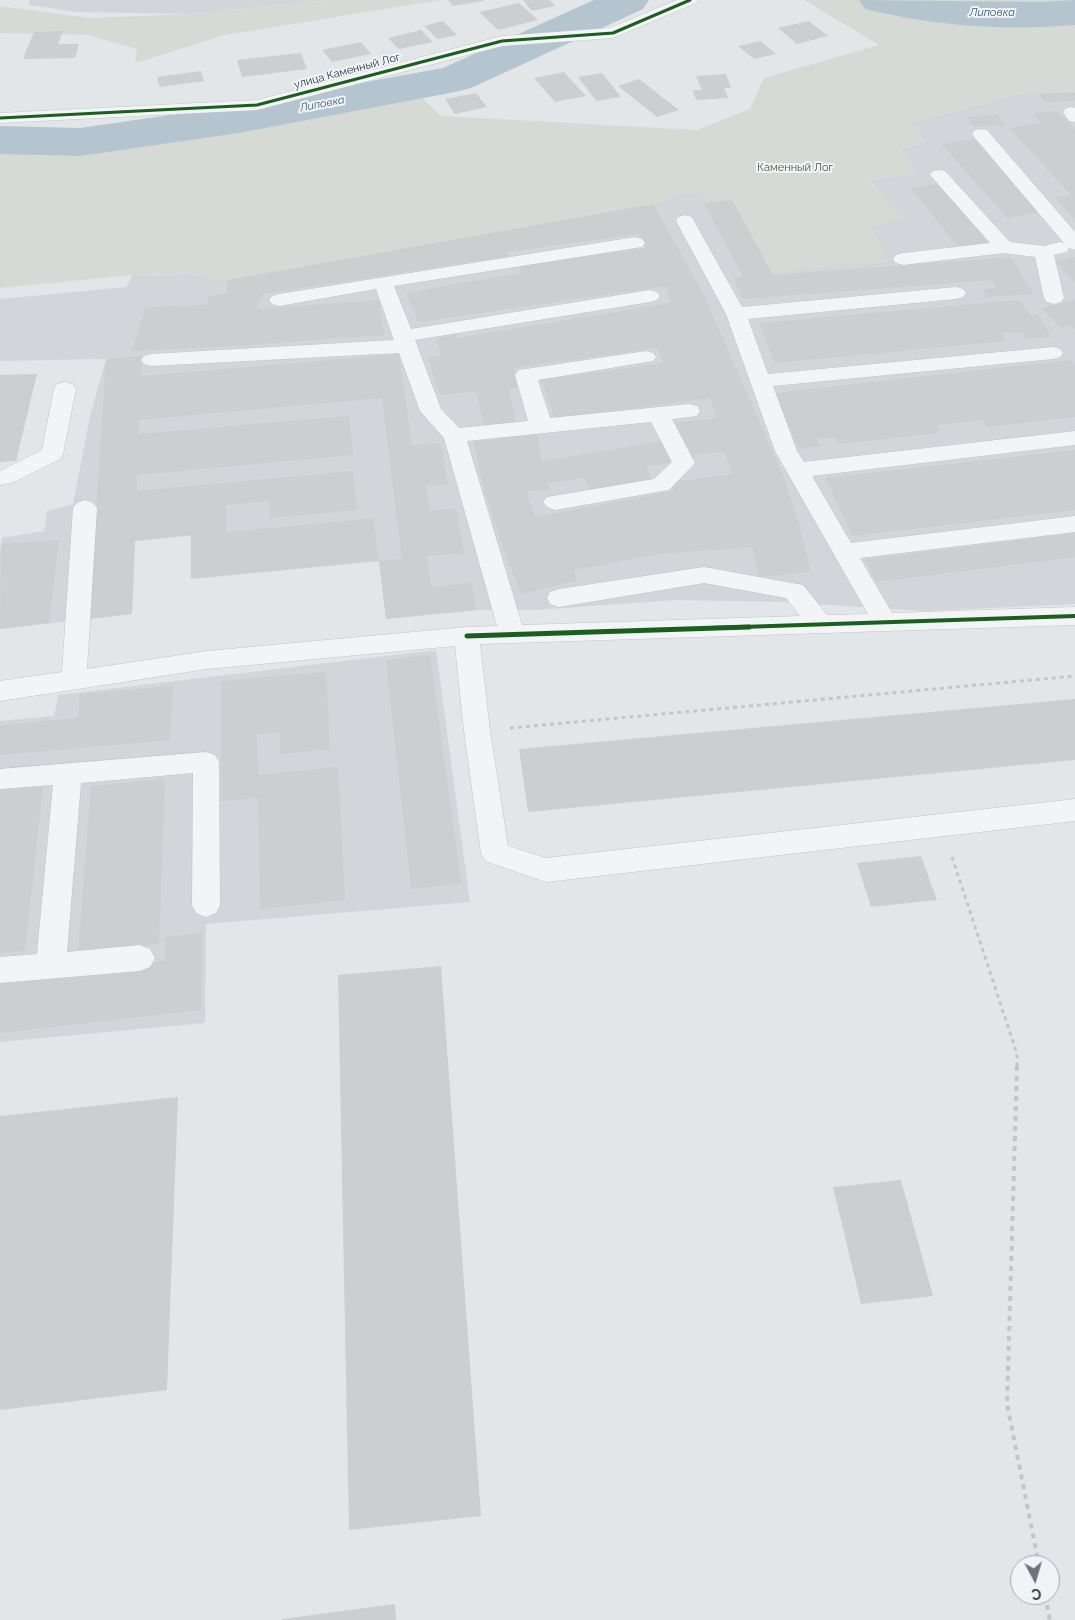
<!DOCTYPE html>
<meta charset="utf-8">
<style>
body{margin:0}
#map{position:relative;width:1075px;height:1620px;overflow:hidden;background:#e3e6e8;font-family:Raleway,sans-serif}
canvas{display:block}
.north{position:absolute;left:1010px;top:1555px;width:50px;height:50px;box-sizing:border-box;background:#f1f4f7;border:1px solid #a2a8ad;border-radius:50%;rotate:174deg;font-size:14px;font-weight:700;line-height:20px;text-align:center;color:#2c353f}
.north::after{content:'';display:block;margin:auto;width:18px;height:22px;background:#6c737a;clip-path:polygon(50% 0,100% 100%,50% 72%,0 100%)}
</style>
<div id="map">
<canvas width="1075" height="1620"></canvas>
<div class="north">С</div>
</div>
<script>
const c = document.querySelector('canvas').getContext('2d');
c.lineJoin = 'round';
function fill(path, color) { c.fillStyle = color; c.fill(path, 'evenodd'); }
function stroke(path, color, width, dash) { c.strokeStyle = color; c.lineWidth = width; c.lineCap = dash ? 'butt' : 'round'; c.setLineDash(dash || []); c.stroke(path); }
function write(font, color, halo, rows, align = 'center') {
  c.font = font + ' Raleway,sans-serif'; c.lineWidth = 4; c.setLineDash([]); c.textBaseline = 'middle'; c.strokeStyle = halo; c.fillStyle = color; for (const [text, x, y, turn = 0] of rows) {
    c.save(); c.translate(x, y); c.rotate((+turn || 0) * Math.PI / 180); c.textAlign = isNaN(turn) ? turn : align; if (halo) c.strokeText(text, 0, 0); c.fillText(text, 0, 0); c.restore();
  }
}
fill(new Path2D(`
 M29,0H329L189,14L77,12L29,5Z
 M1075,91V604L926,611L779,602L676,600L537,610H476L386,619L374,518L135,541L132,614L0,629V551L2,538L44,531L47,511L73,504L90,416L106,359L0,361V299L126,287L133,275L192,274L227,280L653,204L681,193H701L887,262L870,227L902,218L869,180L916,173L900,149L925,142L909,123L1023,93Z
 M436,650L470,902L206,924L205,1023L0,1042V721L54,716L58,695Z`), '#d2d6db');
fill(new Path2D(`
 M329,0H441L225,35L135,63L137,49L88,35L0,33V6L90,18L189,14Z
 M804,0H1075V91L1023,93L909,123L925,142L900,149L916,173L869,181L903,218L871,227L887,262L768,272L706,203L701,193H681L653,204L227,280L192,274L133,275L0,288V138L351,102L402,77L441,116L697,130L750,109L764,78L879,45Z`), '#d5dbd4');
fill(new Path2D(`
 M594,0H649L643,9L471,88L455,92L239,133L80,156L0,154V126L80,128L239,105L443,68Z
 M859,0L1041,2L1075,0V25C1006,31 933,26 865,9Z`), '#b5c5d0');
fill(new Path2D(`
 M448,0H483V1L453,6Z
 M523,0H550L555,6L532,11Z
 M519,3L538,20L498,30L479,12Z
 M443,21L457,35L438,39L424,26Z
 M809,21L828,36L797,44L778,28Z
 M421,30L433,42L399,49L388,38Z
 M63,31L58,44H79L75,58L23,59L34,32Z
 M760,41L776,54L754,59L738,46Z
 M361,42L371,54L332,62L322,50Z
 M301,53L307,69L242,77L237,60Z
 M201,71L204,81L160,87L157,77Z
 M564,72L586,96L555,102L534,78Z
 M602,73L621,97L596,101L578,77Z
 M726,74L731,88H724L728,98L696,100L693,90H702L696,76Z
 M639,79L679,110L657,117L618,86Z
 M476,93L487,107L455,114L445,99Z
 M1075,93V101L1044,102L1039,94Z
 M1057,111L1075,129V220L1055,197L1071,195L1009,128L1041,123L1033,114Z
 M998,115L1004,125L973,127L967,117Z
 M974,139L1040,212L1007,218L942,144Z
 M942,183L991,242L958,247L911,188Z
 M732,200L773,275L1011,257L1033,294L987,297L983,289L996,288L992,280L742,299L734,278L743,277L704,203Z
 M653,204L705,297L783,476L799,525L811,572L759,577L752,547L658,554L574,570L576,581L521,594L503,548L485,493L473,442L537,433L542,461L664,441L670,463L646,466L652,481L590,490L584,478L548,483L550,490L526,491L535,517L673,491L672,482L732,474L724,452L691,455L674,423L717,418L709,398L555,419L541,380L663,363L658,348L514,368L517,387L509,389L516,426L485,430L476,391L440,395L428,358L441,356L436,339L455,334L457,338L670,303L666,286L419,322L406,293L521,273L519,265L646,248L639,234L507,252L510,256L263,294L256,309L379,300L384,335L222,347L131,351L146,307L207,305L208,297L227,293V280Z
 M1075,257V283L1055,261Z
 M1020,300L1030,315H1037L1051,337L1026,339L1021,332L1001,333L1006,341L775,363L759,323Z
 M1075,300V329L1071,325L1061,328L1041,308Z
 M399,354L412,445L441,443L447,484L426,486L430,511L456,508L464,553L427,556L431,587L472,583L476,610L386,619L379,561L402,559L382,398L139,420V434L349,416L353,455L137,475V491L353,471L357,510L270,518L269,501L226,505V532L374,518L379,561L191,579V535L135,541L132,614L89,619L106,359L142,356L141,376Z
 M1070,360L1075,367V417L987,427L982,420L936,425L940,433L838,444L835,437L816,439L820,446L799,449L774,393Z
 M37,374L16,461L0,462V375Z
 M1075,450V510L852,536L825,478Z
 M1075,533V557L876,582L865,559Z
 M59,540L49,623L0,629L1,544Z
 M430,655L461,883L411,889L386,660Z
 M326,672L330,749L280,754V732L257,734L258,775L338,767L345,900L260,909L258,798L221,801V681Z
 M173,686L170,740L0,755V725L78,718L80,694Z
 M1075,699V760L528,812L519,749Z
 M165,779L159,944L78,953L91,786Z
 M43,786L25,951L0,953V790Z
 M921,856L937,900L871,907L857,863Z
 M202,933L201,1010L0,1033V979L165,961V937Z
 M441,966L481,1516L349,1530L338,975Z
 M178,1097L167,1390L0,1410V1116Z
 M901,1180L933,1296L861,1304L833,1187Z
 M395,1604L396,1620H282V1619Z`), '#ccced0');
const minor = new Path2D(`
 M677,0H698L696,3L613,38L502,46L257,110L0,123V113L257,100L502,36L610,28Z
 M1072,107L1075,108V122L1069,121L1063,112L1066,108Z
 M981,129L987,130L1075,232V250L1069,248L1067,252L1054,255L1064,298L1061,302L1054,304L1047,302L1044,298L1035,257L1004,253L903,265L896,263L893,259L896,255L903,253L990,243L930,175L933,171L939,170L945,171L1010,242L1044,246L1060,242L1064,243L975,138L972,134L975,130Z
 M685,215L692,217L694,221L742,307L956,287L963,289L966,293L963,297L956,299L748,319L768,374L1053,347L1060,349L1063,353L1060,357L1053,359L773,386L797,451L804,462L1075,431V445L812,476L851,543L1075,516V532L860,558L892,613L1075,607V625L480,644L490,731L508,846L546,858L1075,799V821L546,882L485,861L481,853L464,731L455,646L207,669L0,701V681L62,672L73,508L77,503L85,500L93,503L97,508L87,669L207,651L467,627L497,626L444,438L420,411L399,353L151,366L144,364L141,360L144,356L151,354L394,340L376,289L279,306L272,304L269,300L272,296L279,294L635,237L642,239L645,243L642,247L394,286L411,329L650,290L657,292L660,296L657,300L650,302L415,340L441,409L459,428L528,421L515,375L519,370L646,351L653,353L656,357L653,361L538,380L550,418L689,404L697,406L700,411L697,416L672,419L695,463L669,490L555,510L547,507L543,502L547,497L654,479L672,462L651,422L467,441L522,625L800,616L786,598L704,583L559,607L550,604L547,598L550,592L559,589L704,567L803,585L827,615L868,614L775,451L726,314L676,221L678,217Z
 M65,382L73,384L76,389L63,454L60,459L14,482L0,485V471L42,450L54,389L57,384Z
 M206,752L215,755L219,762L220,905L216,913L206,917L196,913L192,905L193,773L81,783L67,952L140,945L150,949L155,958L150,967L140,971L0,983V957L37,954L53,785L0,789V769Z`);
stroke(minor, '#c2c4c6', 1);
stroke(new Path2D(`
 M510,728L1075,676
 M952,857L1017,1054V1068`), '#c3c6c8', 3, [4, 4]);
stroke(new Path2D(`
 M1017,1066L1007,1404L1039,1565
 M1045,1595L1050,1620`), '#c3c6c8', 4, [5, 5]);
fill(minor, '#f2f4f5');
stroke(new Path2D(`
 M0,118L257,105L502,41L613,33L690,0`), '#1b5e20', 3);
stroke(new Path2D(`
 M711,628L1075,616`), '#1b5e20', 4);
stroke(new Path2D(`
 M467,636L749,627`), '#1b5e20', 5);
write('italic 11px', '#3a5870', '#f1f4f7', [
 ["Липовка",992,13],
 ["Липовка",322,104,-11]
]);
write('11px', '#2c353f', '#f1f4f7', [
 ["улица Каменный Лог",347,71,-15]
]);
write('11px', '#445a3a', '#f1f4f7', [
 ["Каменный Лог",795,168]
]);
</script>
